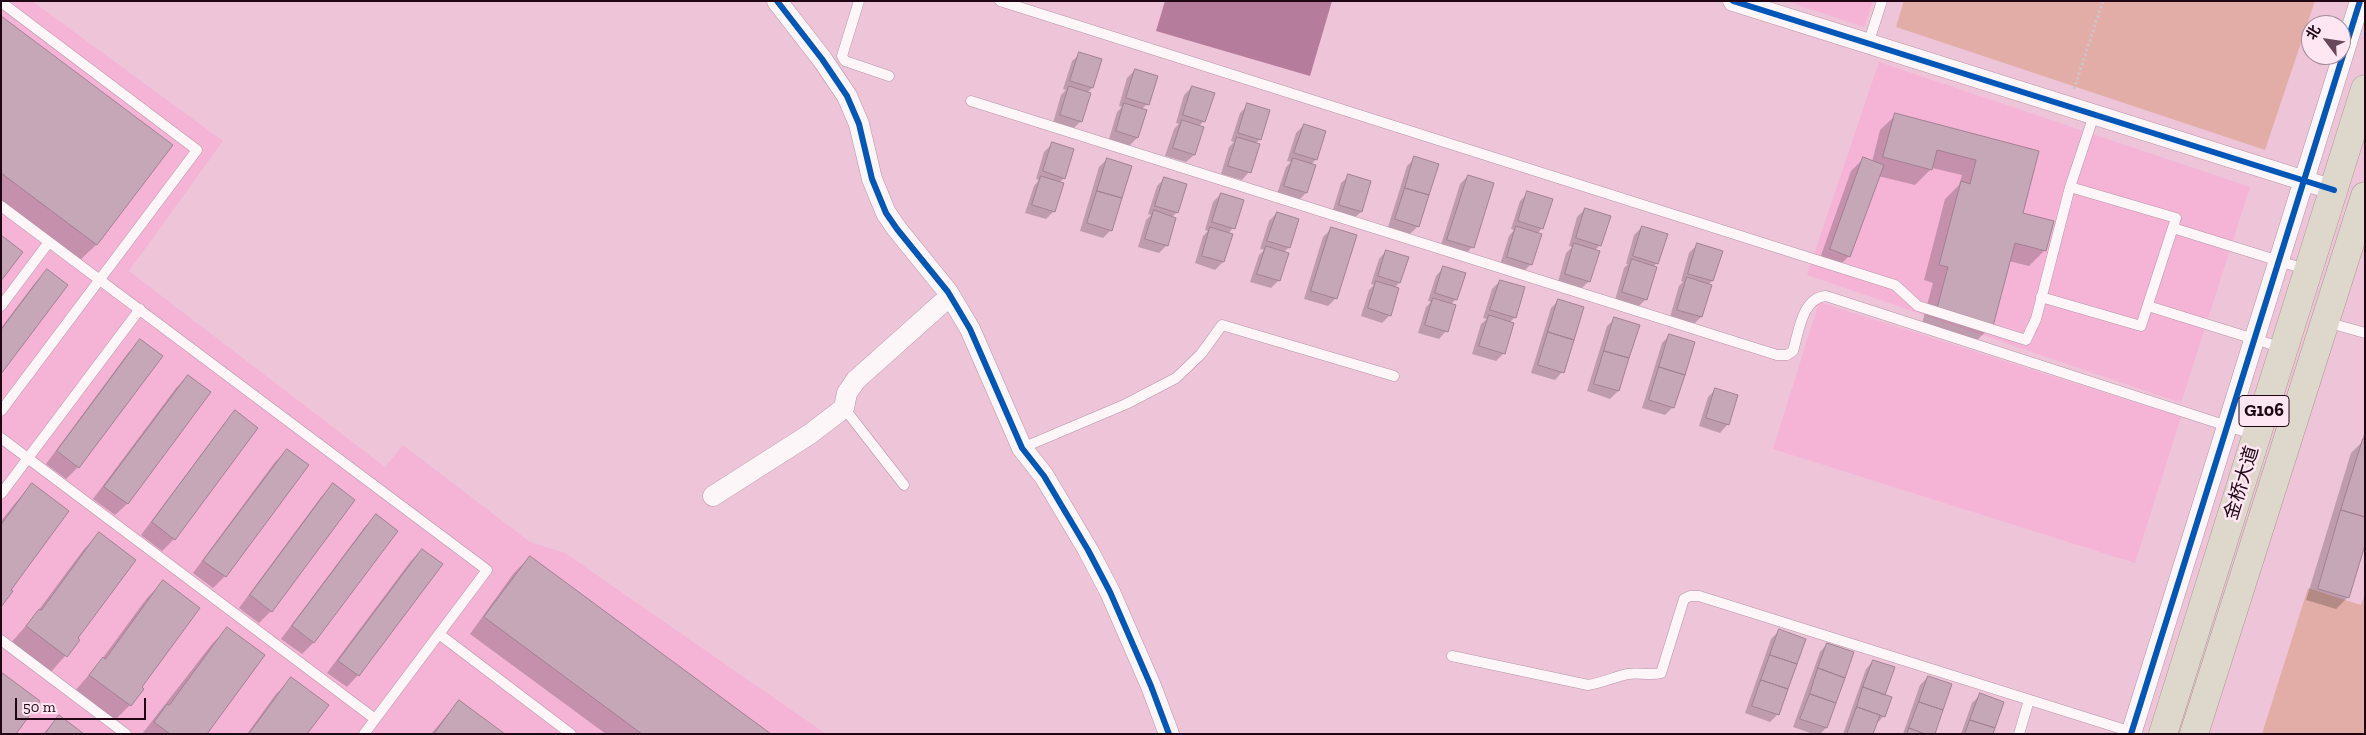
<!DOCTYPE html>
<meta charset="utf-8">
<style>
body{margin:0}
#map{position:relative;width:2366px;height:735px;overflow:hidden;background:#eec4d9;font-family:"Zilla Slab","Noto Sans SC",serif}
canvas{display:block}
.frame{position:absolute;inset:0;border:2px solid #200615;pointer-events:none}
.north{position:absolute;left:2301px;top:15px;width:50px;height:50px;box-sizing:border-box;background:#fee6f2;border:1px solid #a58c9a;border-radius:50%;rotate:301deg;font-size:14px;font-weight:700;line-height:20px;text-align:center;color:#200615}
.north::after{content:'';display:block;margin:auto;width:18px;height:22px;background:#68485a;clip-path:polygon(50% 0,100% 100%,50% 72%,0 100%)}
.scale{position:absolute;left:15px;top:698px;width:131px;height:22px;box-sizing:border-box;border:2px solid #200615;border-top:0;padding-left:6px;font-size:15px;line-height:18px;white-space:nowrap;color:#200615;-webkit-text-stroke:4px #fee6f2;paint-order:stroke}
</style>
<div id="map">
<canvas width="2366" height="735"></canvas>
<div class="frame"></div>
<div class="north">北</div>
<div class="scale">50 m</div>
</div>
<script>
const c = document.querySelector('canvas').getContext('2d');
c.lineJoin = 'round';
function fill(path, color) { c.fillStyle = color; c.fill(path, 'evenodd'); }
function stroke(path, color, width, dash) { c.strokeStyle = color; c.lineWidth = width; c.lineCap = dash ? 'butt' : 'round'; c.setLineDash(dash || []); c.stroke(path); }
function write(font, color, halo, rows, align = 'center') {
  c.font = font + ' "Zilla Slab","Noto Sans SC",serif'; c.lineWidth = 5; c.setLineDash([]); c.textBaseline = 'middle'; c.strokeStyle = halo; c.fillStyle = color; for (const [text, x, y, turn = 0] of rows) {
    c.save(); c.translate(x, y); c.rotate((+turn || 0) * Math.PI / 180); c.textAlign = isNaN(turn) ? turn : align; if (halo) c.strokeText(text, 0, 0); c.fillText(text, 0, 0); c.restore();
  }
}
fill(new Path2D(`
 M1,1H32L223,141L129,271L385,467L403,445L530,542L565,553L826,734H1Z
 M1786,1H1873L1864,27Z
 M1879,62L2250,187L2181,403L1807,275Z
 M1819,302L2181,417L2135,563L1773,449Z`), '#f5b4d6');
fill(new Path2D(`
 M1904,1H2315L2265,150L1896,27Z
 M2308,588L2361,605L2365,594V734H2262Z`), '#e1ada6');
fill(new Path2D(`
 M1165,1H1332L1310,76L1156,31Z`), '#b67c9b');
fill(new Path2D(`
 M1,17L171,146L96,245L80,260L1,200Z
 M1080,54L1100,60L1092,88L1087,93L1081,121L1073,129L1053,123L1061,95L1066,90L1063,89L1072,61Z
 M1135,70L1147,104L1142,109L1137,138L1129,146L1109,139L1117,112L1122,107L1119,106L1127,78Z
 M1192,87L1204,121L1199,126L1194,155L1186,162L1165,156L1174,129L1179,124L1176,123L1184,95Z
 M1248,105L1260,139L1255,144L1249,172L1242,180L1221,174L1229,147L1234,142L1231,141L1240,113Z
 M1896,115L2037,152L2021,214L2045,250L2029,266L2009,261L1992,326L1976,341L1921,327L1933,283L1924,280L1945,199L1959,185L1962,175L1932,168L1915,185L1878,176L1849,256L1837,268L1819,261L1851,171L1863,159L1872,162L1880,130Z
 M1304,125L1316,159L1311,165L1314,166L1306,193L1298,201L1277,194L1286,167L1291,162L1287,161L1296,133Z
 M1052,144L1064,178L1059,183L1054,211L1046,219L1025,213L1034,186L1039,180L1036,179L1044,152Z
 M1415,158L1418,226L1410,234L1388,227L1407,166Z
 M1107,159L1111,230L1103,238L1080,231L1099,167Z
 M1349,176L1361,212L1353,219L1332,213L1341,183Z
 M1468,176L1472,247L1465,255L1440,248L1460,184Z
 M1165,178L1177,212L1172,217L1167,245L1159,253L1138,247L1146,220L1151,215L1148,214L1157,186Z
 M1528,193L1542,228L1537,234L1531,264L1523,272L1500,265L1509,236L1514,230L1511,229L1520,201Z
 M1221,194L1233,228L1228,234L1232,235L1223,262L1215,270L1195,263L1203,236L1208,231L1205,230L1213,202Z
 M1585,209L1600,245L1594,251L1589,281L1581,289L1558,282L1566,253L1572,247L1569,246L1577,217Z
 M1277,213L1289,247L1284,252L1279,280L1271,288L1250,282L1259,255L1264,250L1260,249L1269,221Z
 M1642,227L1657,263L1653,267L1646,299L1638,307L1615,300L1624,268L1628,264H1626L1634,235Z
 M1331,229L1336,298L1328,306L1304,299L1323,237Z
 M1697,245L1712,281L1708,285L1701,317L1693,325L1670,317L1679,286L1683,282L1681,281L1689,253Z
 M1386,251L1407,257L1399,283L1394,288L1390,315L1382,323L1361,316L1369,290L1374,285L1371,284L1379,259Z
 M1443,268L1456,299L1451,304L1446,331L1439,339L1418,333L1426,307L1431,302L1428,301L1436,276Z
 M47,271L1,372V328L35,283Z
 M1500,281L1515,317L1509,323L1504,353L1496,361L1472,354L1481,324L1487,319L1483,318L1492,289Z
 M1559,300L1562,372L1555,380L1531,373L1551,308Z
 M1615,319L1618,391L1610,399L1587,391L1607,326Z
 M1670,335L1673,407L1665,415L1642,408L1662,343Z
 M140,341L78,467L66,479L46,464L128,353Z
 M188,376L210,392L127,504L115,515L93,499L176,388Z
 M1716,389L1736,396L1727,425L1720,433L1699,426L1708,397Z
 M235,412L174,539L162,551L141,535L224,424Z
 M2365,431V515L2348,597L2336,609L2306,600L2351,453L2361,443Z
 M287,451L307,466L225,576L213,588L193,573L275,462Z
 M32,485L9,590L1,605V521L17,501Z
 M333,485L271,611L259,623L239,608L321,497Z
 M376,516L314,642L302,654L281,639L364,528Z
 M99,534L76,639L79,640L51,672L11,643L35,615L84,549Z
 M422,550L358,675L347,687L327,673L410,562Z
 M530,557L769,734H606L470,634L514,573Z
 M163,582L140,687L130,705L114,721L75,691L99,663L147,598Z
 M227,629L205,734H142L212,644Z
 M1779,631L1778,714L1770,722L1745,713L1771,639Z
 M1827,644L1826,728L1820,734H1813L1793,727L1820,652Z
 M1873,661L1884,696V716L1876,724L1872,734H1843L1866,669Z
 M1928,677L1934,734H1903L1920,685Z
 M292,679L306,734H247L276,694Z
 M1980,695L1992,734H1961L1972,703Z
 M459,701L503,734H431Z
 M59,717L82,734H43Z`), '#0003');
const building = new Path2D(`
 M1,16L173,145L97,245L1,173Z
 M1079,52L1102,59L1093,88L1070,81Z
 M1135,69L1158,76L1149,105L1126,98Z
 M1069,86L1091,93L1082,122L1060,115Z
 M1192,86L1215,93L1205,122L1183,115Z
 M1124,103L1147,110L1138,138L1116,131Z
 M1247,103L1270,110L1261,140L1238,133Z
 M1895,113L2039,151L2023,213L2054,221L2046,251L2015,243L1993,326L1936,312L1948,267L1939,265L1961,181L1970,184L1976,160L1937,150L1932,170L1883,157Z
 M1182,120L1204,127L1195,155L1173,148Z
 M1304,124L1326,131L1317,160L1294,153Z
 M1237,137L1260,144L1251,173L1228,166Z
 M1052,142L1074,149L1065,179L1043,171Z
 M1414,156L1439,164L1429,195L1405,188Z
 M1863,157L1884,165L1850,257L1830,249Z
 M1107,158L1132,166L1122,198L1097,191Z
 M1293,158L1316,165L1307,193L1284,186Z
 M1348,174L1371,181L1362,212L1339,205Z
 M1468,175L1494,183L1474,248L1447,240Z
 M1041,176L1064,183L1055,212L1032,205Z
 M1164,177L1187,184L1178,213L1155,206Z
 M1405,188L1429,195L1419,227L1395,219Z
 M1097,191L1122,198L1112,231L1087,223Z
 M1527,191L1553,199L1543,229L1518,221Z
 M1221,193L1244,200L1235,229L1212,222Z
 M1585,208L1611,216L1601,246L1576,238Z
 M1154,210L1176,218L1168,246L1145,239Z
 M1277,212L1299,219L1290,248L1267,241Z
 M1516,226L1542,234L1532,265L1507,257Z
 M1642,226L1668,234L1658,264L1633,256Z
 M1210,227L1233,234L1224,262L1202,256Z
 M1331,227L1357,235L1337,299L1311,291Z
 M1,235L23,252L1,281Z
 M1574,243L1600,251L1590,282L1565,274Z
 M1697,243L1723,251L1713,281L1688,274Z
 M1266,246L1289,253L1280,281L1257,274Z
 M1386,250L1409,257L1400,283L1378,276Z
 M1632,259L1657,267L1647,300L1622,292Z
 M1443,266L1466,273L1457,300L1435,293Z
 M47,269L68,285L1,374V330Z
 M1687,277L1712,285L1702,317L1677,310Z
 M1500,280L1525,287L1516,318L1490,310Z
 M1376,281L1399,288L1391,316L1368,308Z
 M1433,298L1456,305L1448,332L1425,325Z
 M1558,299L1584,307L1574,340L1548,332Z
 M1489,315L1514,323L1505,354L1479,346Z
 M1614,317L1640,325L1629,358L1604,351Z
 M1548,332L1574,340L1564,373L1538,365Z
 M1669,334L1695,342L1685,375L1659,367Z
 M140,339L163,356L79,468L57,451Z
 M1604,351L1629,358L1619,391L1594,384Z
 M1659,367L1685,375L1674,408L1649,400Z
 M188,375L211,392L128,504L104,487Z
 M1715,388L1738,395L1729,425L1706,418Z
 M235,410L258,428L175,540L152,522Z
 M2363,439L2365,440V517L2341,510Z
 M287,449L309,465L226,577L203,561Z
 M32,483L69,511L11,590L13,591L1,607V525Z
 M333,483L355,500L272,612L250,595Z
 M2341,510L2365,517V545L2349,598L2318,589Z
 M376,514L398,531L314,643L292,626Z
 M99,532L136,560L78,638L80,640L67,657L26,626L39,609L41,610Z
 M422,549L443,564L359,676L338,661Z
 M530,556L771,734H642L484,617Z
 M163,580L200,608L142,687L144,689L131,706L89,675L103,657L105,659Z
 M227,627L265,655L207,734H170L154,722L167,704L169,705Z
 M1779,629L1806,639L1797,664L1770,655Z
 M1827,643L1854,652L1845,678L1818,668Z
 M1770,655L1797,664L1788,689L1761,680Z
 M1873,660L1895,667L1885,695L1863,687Z
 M1818,668L1845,678L1836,703L1810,694Z
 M1,672L40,701L16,734H1Z
 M1928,676L1952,684L1943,710L1919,702Z
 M291,677L329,705L307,734H249Z
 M1761,680L1788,689L1779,715L1752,706Z
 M1863,687L1892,697L1885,717L1857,707Z
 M1980,693L2004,702L1995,728L1970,720Z
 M1810,694L1836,703L1827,728L1800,719Z
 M459,700L505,734H434Z
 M1919,702L1943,710L1935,734H1925L1909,728Z
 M1857,707L1880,715L1873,734H1847Z
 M59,715L84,734H45Z
 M1970,720L1995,728L1993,734H1965Z
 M1909,728L1925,734H1907Z`);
fill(building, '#c6a7b7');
stroke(building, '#a18192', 1);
const lane = new Path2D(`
 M859,1L842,56L845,61L889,76
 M1000,1L1895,285L1918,306L2026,340L2036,319L2070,187L2094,115
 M1,2L197,150L1,411
 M1868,44L1882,1
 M971,101L1777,355H1787L1793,351C1799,331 1802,298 1826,296L2255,435
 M1,206L487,570L364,734
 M2173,228L2308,270
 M2041,297L2141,326L2176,218L2070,187
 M1,306L49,242
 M2148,306L2283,348
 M2326,322L2365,333
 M844,408L904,485
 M1,438L375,719
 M1022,448L1126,404L1176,378L1201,354L1222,325L1394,376
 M1,494L140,309
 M439,634L571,734
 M1,640L126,734
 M1452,656L1588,685C1602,683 1614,677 1628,674C1639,672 1650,676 1661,673L1684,599L1690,596H1699L2135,733
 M2019,734L2029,700`);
const street = new Path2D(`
 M777,1L822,59L847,96L859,124L872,179L886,213L897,229L948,292L970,329L1022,448L1044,476L1088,550L1110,592L1151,686L1169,734
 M1733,1L2334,190
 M713,496L810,434L844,408L847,393L856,380L950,296
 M2131,734L2360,1`);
const highway = new Path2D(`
 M2163,734L2365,89
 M2194,734L2365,196`);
stroke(lane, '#b595a6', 11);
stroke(street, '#b595a6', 21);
stroke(highway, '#ac9790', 29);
stroke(new Path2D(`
 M2074,89L2103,1`), '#cfc3c9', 3, [2.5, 2.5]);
stroke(lane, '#fcf6f9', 10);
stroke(street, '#fcf6f9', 20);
stroke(highway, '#ded7cb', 28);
stroke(new Path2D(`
 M777,1L822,59L847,96L859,124L872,179L886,213L897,229L948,292L970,329L1022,448L1044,476L1088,550L1110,592L1151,686L1169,734
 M1733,1L2334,190
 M2131,734L2360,1`), '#0057b8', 6);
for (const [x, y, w] of [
 [2264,411,50]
]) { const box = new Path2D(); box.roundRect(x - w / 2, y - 15.5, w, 31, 4); c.fillStyle = '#fee6f2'; c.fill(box); stroke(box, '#200615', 1); }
write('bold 18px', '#200615', null, [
 ["G106",2264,411]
]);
write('19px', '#200615', '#fee6f2', [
 ["金桥大道",2242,483,-73]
]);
</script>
